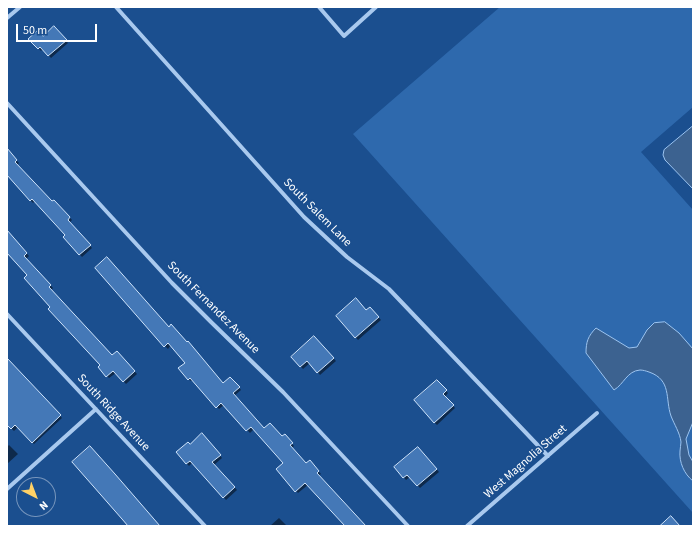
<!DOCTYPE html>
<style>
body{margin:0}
#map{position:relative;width:700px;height:533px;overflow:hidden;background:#1b4f8f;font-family:"Source Sans 3",sans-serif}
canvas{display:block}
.frame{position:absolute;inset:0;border:8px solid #fff;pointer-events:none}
.north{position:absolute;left:16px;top:477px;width:40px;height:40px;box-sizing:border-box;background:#1b4f8f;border:1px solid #7695bc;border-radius:50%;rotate:138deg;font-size:11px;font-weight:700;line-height:16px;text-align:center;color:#fff}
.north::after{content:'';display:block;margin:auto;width:14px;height:18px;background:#ffd166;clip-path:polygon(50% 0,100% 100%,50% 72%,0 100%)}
.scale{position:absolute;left:16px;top:24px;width:81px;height:18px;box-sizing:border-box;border:2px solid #fff;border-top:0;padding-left:5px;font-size:12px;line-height:14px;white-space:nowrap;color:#fff;-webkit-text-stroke:3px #1b4f8f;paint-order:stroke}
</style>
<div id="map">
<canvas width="700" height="533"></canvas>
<div class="frame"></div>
<div class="north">N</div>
<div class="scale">50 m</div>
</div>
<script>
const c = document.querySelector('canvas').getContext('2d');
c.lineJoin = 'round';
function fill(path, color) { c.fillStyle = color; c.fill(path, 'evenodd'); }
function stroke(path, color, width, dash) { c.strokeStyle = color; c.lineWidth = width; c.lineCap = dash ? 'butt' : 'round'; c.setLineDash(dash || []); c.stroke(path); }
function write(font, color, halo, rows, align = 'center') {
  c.font = font + ' "Source Sans 3",sans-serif'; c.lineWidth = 3.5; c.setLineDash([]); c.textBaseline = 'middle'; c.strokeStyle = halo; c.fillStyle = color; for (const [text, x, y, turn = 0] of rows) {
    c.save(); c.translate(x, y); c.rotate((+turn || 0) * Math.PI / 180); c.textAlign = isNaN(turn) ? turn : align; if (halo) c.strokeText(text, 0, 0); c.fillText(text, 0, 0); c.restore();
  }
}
fill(new Path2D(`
 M500,7H693V107L641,152L693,210V513L353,134Z`), '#2e69ad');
const water = new Path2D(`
 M693,126V189L665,160L663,155L664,150Z
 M665,322L679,333L693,349V422L686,439L689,455L693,462V481C684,474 679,462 680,451C680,448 681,445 681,442C680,433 674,424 671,416C665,399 672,380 649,372C646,371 643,370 640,370C627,371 624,384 614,390L586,353C586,342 588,336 596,328L629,348L637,347L647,330L654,323Z`);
fill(water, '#3c6290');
stroke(water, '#9cc4f0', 1);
fill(new Path2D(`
 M54,27L68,43L51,58L43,49L41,51L30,39L43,37Z
 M7,150L19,163L17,165L52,203L54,201L72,220L69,223L92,248L82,257L64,237L67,235L35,201L33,203L15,183L7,170Z
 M11,236L29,256L26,259L53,288L51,290L112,357L119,354L137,374L126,384L116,373L109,378L99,367L101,366L51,307L28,275L7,252V239Z
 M97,268L169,328L224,384L233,380L241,390L234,396L264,429L282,437L287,438L294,446L292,448L306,465L312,464L321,474L318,476L365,526H346L308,485L298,493L277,469L284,463L254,429L250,433L224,405L219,409L193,380L191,381L188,379L186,363L171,345L168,349L165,346Z
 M370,308L381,320L358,340L337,316L367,311Z
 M314,337L336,361L320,375L310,363L303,369L292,357Z
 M7,359L62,418L34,444L18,427L14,431L7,424Z
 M437,381L448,393L445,397L455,408L437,425L434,422Z
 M204,437L222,458L214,465L237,490L226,500L193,462L189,466L177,453Z
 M9,445L18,454L7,464V447Z
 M420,450L439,472L420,488L410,477L406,480L396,468Z
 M279,518L287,526H270Z`), '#0007');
const building = new Path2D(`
 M54,26L67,40L48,56L40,47L38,49L28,39L38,30L43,36Z
 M7,148L17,160L15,162L52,201L54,200L70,217L68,220L91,245L79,255L63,237L65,235L32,199L30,201L7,175Z
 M7,230L27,253L24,256L51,285L49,287L112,355L117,351L135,371L123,382L113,371L106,377L98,367L100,365L48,309L50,307L24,278L27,275L7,253Z
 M107,257L169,327L171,324L187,342L188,341L223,383L230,377L240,387L233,393L264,428L270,423L282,436L285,434L293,443L290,445L306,463L310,460L319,471L317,473L366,526H345L305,483L295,492L276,469L283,463L251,427L246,431L221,403L216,408L190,378L188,380L178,368L185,363L168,343L164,347L95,268Z
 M356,298L366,310L370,307L379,317L355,338L336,316Z
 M314,336L334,358L317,373L307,361L300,367L291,357Z
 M7,358L61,415L32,443L15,425L11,429L7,425Z
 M437,380L447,390L443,394L454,405L434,423L414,400Z
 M202,433L221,455L212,462L235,487L223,498L190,461L186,464L176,452L188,442L190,444Z
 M90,446L115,474L160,526H128L122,519L72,462Z
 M418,447L437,469L417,486L407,475L403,478L394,467Z
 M671,516L680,526H660Z`);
fill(building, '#4478b7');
stroke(building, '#cfe3fa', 1);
stroke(new Path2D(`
 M116,7L304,217L347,257L389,289L548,456
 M319,7L344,36L376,7
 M7,18L20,7
 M7,103L172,283L211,322L283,392L408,526
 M7,314L205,526
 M7,489L96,409
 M467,526L597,413`), '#a9c9ee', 4);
write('12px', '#fff', '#1b4f8f', [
 ["South Salem Lane",317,213,45],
 ["South Fernandez Avenue",213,308,45],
 ["South Ridge Avenue",113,413,47],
 ["West Magnolia Street",526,462,-41]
]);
</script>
